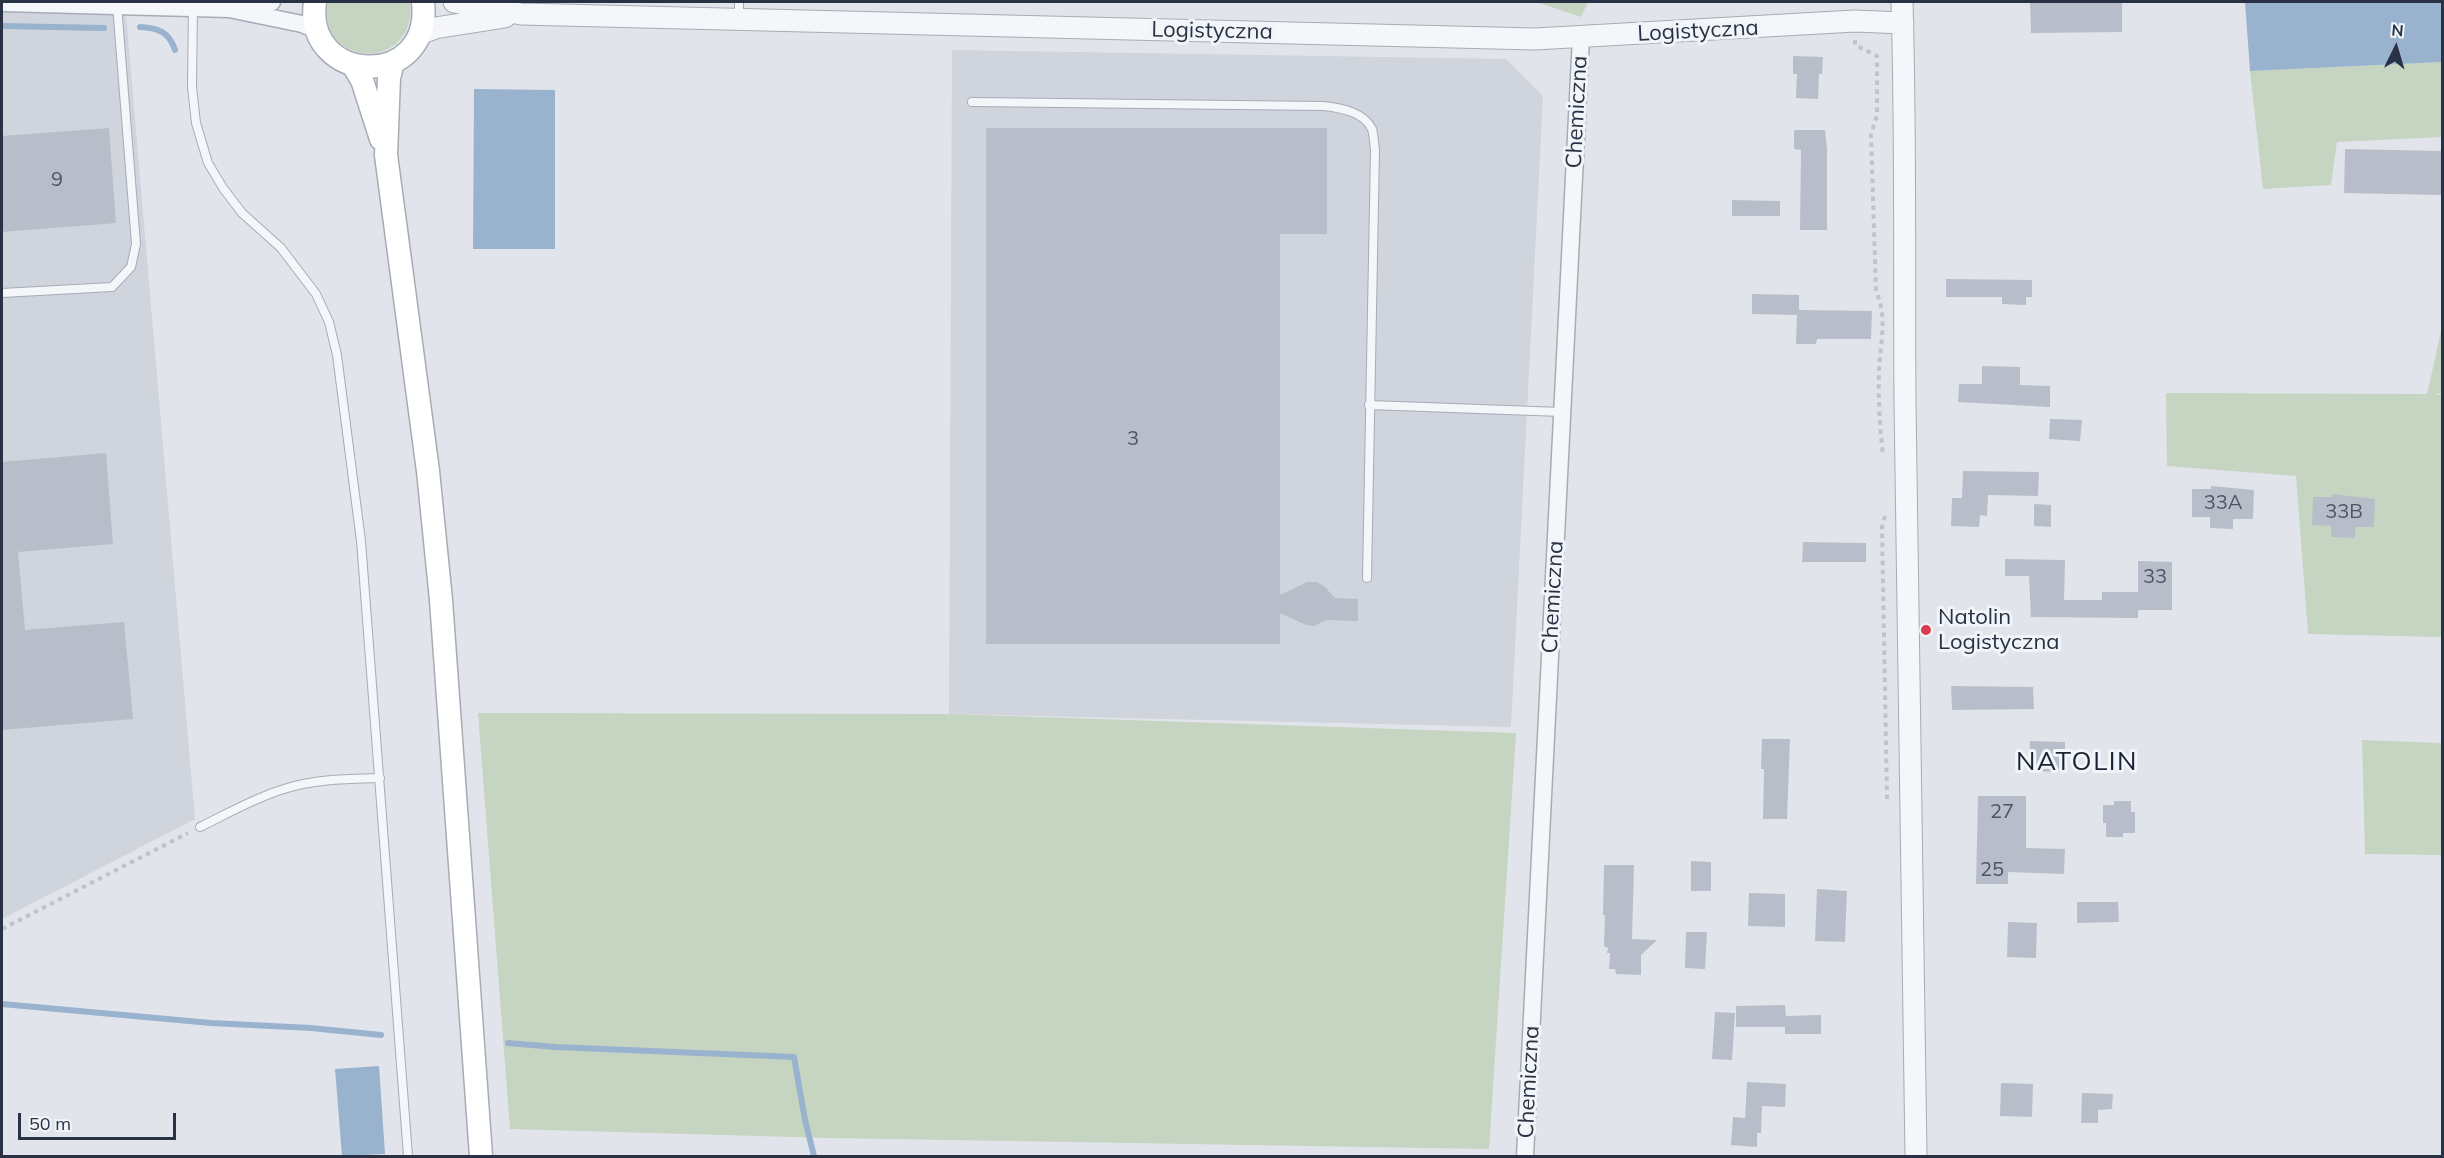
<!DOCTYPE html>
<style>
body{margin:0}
#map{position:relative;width:2444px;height:1158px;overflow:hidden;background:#e1e5eb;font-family:Mulish,sans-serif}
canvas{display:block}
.frame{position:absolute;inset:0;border:3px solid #283244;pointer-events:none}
.north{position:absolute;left:2366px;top:18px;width:60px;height:60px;-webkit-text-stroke:4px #f1f4f8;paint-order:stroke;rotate:5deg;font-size:16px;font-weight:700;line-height:24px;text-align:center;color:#283244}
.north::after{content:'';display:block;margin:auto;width:21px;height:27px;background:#283244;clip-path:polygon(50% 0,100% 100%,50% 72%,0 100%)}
.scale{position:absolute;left:18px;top:1113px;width:158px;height:27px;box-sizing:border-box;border:3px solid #283244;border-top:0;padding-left:8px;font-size:18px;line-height:21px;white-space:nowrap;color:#283244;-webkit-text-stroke:4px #f1f4f8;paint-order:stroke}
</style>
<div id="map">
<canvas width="2444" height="1158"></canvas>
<div class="frame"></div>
<div class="north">N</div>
<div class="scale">50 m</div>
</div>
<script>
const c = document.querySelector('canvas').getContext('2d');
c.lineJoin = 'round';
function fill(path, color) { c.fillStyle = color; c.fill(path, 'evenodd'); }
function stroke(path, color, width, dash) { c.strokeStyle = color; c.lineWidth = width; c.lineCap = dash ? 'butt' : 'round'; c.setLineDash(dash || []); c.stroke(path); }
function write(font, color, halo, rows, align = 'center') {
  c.font = font + ' Mulish,sans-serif'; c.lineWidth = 6; c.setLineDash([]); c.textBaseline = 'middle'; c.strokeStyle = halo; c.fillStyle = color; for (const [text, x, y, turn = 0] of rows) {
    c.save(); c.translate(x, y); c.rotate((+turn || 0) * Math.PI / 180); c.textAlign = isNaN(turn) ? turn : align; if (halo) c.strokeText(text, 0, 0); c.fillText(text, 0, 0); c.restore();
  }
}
fill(new Path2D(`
 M2,2H125L195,819L2,919Z
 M952,50L1506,59L1543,96L1511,727L949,714Z`), '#cfd4dd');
fill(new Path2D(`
 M328,2H410C418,72 316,69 328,2Z
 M1536,2H1588L1581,17Z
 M2442,62V137L2337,142L2331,185L2263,189L2250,71Z
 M2442,327V393L2435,394L2442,395V637L2308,634L2296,476L2167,466L2166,393L2427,394Z
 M478,713L949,714L1516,733L1489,1149L828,1138L510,1129Z
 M2362,740L2442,743V855L2365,854Z`), '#c6d5c1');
fill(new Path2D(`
 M2245,2H2442V62L2250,71Z
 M474,89L555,90V249H473Z
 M379,1066L385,1154L342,1156L335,1069Z`), '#99b2ce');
stroke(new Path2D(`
 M2,26L104,28
 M140,27C159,28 169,32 175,50
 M2,1004L211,1023L311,1028L381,1035
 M508,1043L555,1047L794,1057L805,1120L814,1156`), '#99b2ce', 6);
fill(new Path2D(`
 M2030,2H2122V32L2031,33Z
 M1793,56L1823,57L1822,74H1819L1818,99L1796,98L1797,74H1793Z
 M109,128L116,223L2,232V136Z
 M986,128H1327V234H1280V595L1307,582H1316L1324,586L1335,598L1358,599V621L1326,620L1314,626L1306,625L1280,613V644H986Z
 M1794,130H1825L1827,149V230H1800L1801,150L1794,149Z
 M2345,149L2442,151V195L2344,193Z
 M1732,200L1780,201V216H1732Z
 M1946,279L2032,280V297H2026V305L2002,304V297H1946Z
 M1752,294L1799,295V310L1872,311L1871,339H1817L1816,344H1796L1797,315L1752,314Z
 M1982,366L2020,367V385L2050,386V407L1958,402L1959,384H1982Z
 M2050,419L2082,420L2080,441L2049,439Z
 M106,453L113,544L18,552L25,630L124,622L133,719L2,730V462Z
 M1963,471L2039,472L2038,496L1988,495L1987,516L1980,515L1979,527L1951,526L1952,498H1962Z
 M2211,486L2254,490L2253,519H2233V529L2210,528V517H2192V489H2211Z
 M2332,494L2375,499L2374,527H2355V538L2331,537V526L2312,525L2313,497H2332Z
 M2034,504L2051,505V527L2034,526Z
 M1803,542L1866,543V562H1802Z
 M2005,559L2065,560L2064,600H2102V592H2138V561L2172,562V610H2138V618L2031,617L2029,576H2005Z
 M1951,686L2033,687L2034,709L1952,710Z
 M1762,739H1790L1787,819H1763L1764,769H1761Z
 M2030,741L2065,742V772L2029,771Z
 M1978,796H2026V848L2065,849L2064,874L2008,872V884H1976Z
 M2114,801H2131V812H2135V833H2123V837H2106V823H2103V805H2114Z
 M1691,861L1711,862V891H1691Z
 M1604,865H1634L1632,939L1657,940L1641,955V975L1616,974L1615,969H1609L1610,953H1607L1608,948L1604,946L1605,915H1603Z
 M1817,889L1847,891L1845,942L1815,941Z
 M1749,893L1785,894V927L1748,926Z
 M2077,902H2118L2119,922L2077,923Z
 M2008,922L2037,923L2036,958L2007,957Z
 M1686,932H1707L1705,969L1685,968Z
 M1785,1005L1786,1016L1821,1015V1034H1785V1027H1736V1006Z
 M1715,1012L1735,1013L1732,1060L1712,1059Z
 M1747,1082L1786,1084L1785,1107L1762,1106L1761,1133H1757V1147L1731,1145L1733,1117L1745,1118Z
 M2001,1083L2033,1084L2032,1117L2000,1116Z
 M2082,1093L2113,1094L2112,1109L2098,1110V1123H2081Z`), '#b8bec9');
const service = new Path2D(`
 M739,2V19
 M193,5L192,87L196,123L208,163L223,188L242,213L281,248L316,294L329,322L337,355L361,541L408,1156
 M972,102L1324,106C1341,108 1364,112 1372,129C1374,135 1374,144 1375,150L1367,578
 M2,293L112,287L131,267L136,244L117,5
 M1369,405L1562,412
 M200,827C227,814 254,798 284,789C314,779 348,779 380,778`);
const minor = new Path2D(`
 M2,3L229,9L302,24L317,30
 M241,7L272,2
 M1525,1156L1581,37`);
const tertiary = new Path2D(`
 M454,2L521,14L1535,39L1855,21L1903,23
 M1902,2C1906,135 1904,268 1905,402C1908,654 1912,905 1916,1156
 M420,34L435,28L505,17`);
const secondary = new Path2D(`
 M315,2C303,85 433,91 423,2
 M393,62L389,78L386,155L428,471L441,600L481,1156
 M353,65L362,80L381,139`);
stroke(service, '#a6acb6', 10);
stroke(minor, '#a6acb6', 19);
stroke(tertiary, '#a6acb6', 23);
stroke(secondary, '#a6acb6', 25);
stroke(new Path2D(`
 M1855,40V45L1877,56V115L1871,134L1876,292C1888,315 1880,346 1879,370C1878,398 1880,428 1883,455
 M1885,516L1882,527L1887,799
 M2,929L188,833`), '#bfc3ca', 4, [4.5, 4.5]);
stroke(service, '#f4f6f9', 8);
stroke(minor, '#f4f6f9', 16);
stroke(tertiary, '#f4f6f9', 21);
stroke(secondary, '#fff', 22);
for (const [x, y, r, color] of [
 [1926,630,6,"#d93c52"]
]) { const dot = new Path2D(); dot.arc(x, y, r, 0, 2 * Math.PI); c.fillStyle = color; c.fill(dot); stroke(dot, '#f1f4f8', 2); }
write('20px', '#4c5565', null, [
 ["9",57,180],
 ["3",1133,439],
 ["33A",2223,503],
 ["33B",2344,512],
 ["33",2155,577],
 ["27",2002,812],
 ["25",1992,870]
]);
write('22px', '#283244', '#f1f4f8', [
 ["Logistyczna",1212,31,1],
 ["Logistyczna",1698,31,-3],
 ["Chemiczna",1577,112,-87],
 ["Chemiczna",1553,597,-87],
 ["Chemiczna",1529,1082,-87]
]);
write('22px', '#283244', '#f1f4f8', [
 ["Natolin",1938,617],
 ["Logistyczna",1938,642]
], 'left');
c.letterSpacing = '1.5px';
write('26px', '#1a2335', '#f1f4f8', [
 ["NATOLIN",2077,762]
]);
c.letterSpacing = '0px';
</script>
